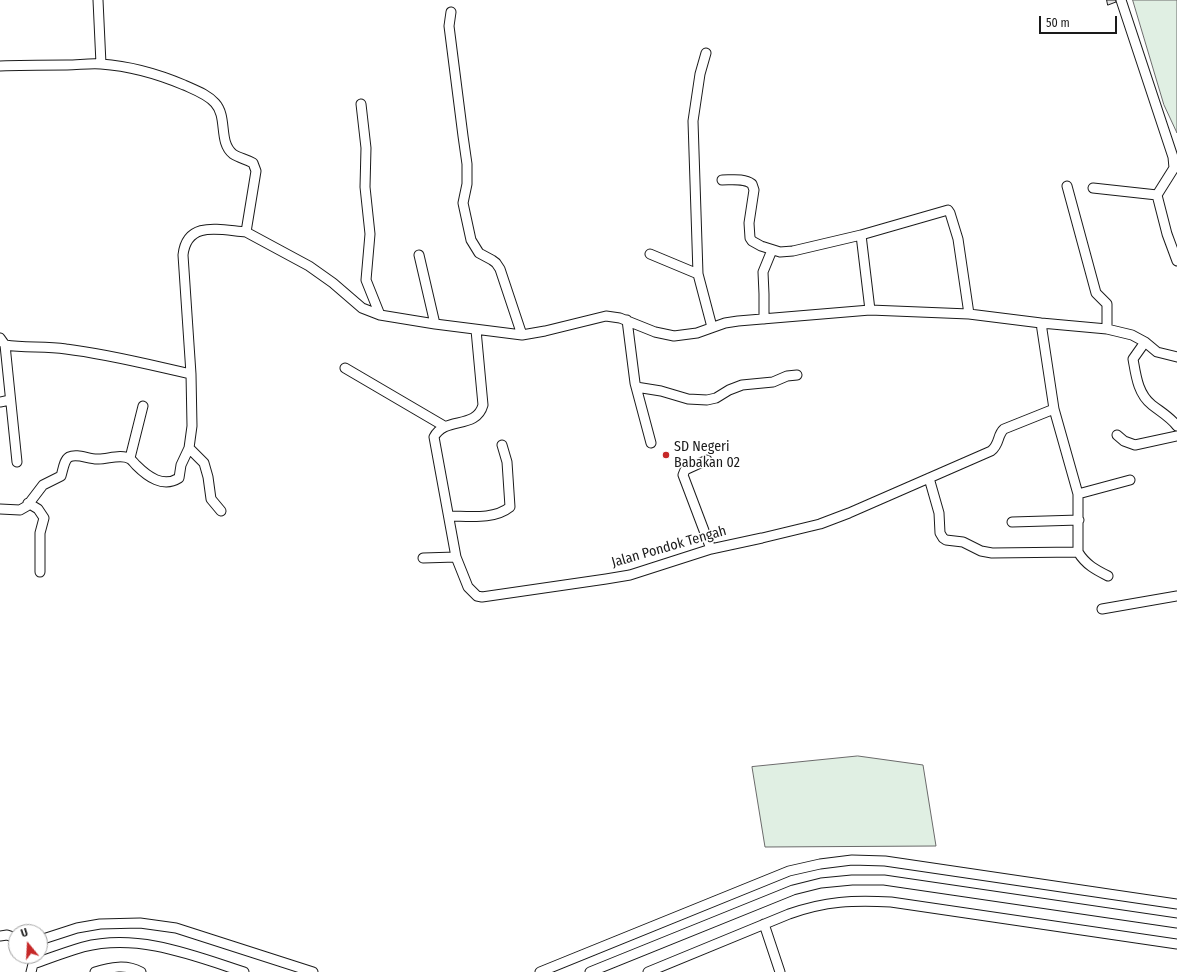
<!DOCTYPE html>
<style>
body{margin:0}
#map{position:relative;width:1177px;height:972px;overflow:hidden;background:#fff;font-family:"Fira Sans Condensed",sans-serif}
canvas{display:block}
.north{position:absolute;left:8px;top:924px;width:40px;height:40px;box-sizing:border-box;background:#fff;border:1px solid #a3a3a3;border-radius:50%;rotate:342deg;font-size:11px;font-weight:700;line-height:16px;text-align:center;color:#1a1a1a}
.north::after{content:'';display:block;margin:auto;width:14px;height:18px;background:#c62828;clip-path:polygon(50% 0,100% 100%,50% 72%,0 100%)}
.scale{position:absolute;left:1039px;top:16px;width:78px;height:18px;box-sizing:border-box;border:2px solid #1a1a1a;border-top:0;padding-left:5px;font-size:12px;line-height:14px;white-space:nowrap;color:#1a1a1a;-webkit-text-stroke:3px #fff;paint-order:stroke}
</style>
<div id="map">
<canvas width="1177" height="972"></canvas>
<div class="north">U</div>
<div class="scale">50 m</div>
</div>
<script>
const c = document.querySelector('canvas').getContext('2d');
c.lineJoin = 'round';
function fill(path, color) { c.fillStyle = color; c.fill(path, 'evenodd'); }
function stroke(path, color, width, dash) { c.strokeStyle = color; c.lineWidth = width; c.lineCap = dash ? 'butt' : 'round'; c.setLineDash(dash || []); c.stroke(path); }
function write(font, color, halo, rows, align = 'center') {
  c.font = font + ' "Fira Sans Condensed",sans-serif'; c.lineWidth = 3; c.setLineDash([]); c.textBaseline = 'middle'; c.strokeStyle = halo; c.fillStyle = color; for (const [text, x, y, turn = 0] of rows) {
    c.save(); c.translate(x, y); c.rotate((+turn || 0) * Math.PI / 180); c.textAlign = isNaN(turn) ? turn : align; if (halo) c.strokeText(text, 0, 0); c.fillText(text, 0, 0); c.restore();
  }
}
const green = new Path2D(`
 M1133,0H1177V133L1164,105Z
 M858,756L923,765L936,846L765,847L752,767Z`);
fill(green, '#e0efe3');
stroke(green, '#6a6a6a', 1);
const building = new Path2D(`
 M1107,0H1116V2L1108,5Z`);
fill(building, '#e6e6e6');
stroke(building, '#1a1a1a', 1);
const minor = new Path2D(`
 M98,0L101,64
 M1121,0L1173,157L1174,168L1157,195L1167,234L1177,261
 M451,12L449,26L463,136L467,164V184L463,203L471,240L479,253L492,260L496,263L500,269L522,335
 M706,53L700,74L693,121L698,274L712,327
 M0,66C22,65 45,65 67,65C78,65 90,63 101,64C129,66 158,74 184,85C195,90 207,94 215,103C228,117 218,142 233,154C239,158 246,159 253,163L256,171L246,232L309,266L333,283L362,308L380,315L435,324L522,335L545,331L606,316L620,318L655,332L674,336L697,333L725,323L738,321L870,310L969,314L1041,323L1107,329L1132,335L1145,342L1157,352L1177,357
 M361,104L366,148L365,187L370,234L366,280L380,315
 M722,180C732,180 744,178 752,184L754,190L749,223L750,238L752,241L761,246L780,252L793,251L861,235L870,310
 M1067,186L1096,293L1107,304V329
 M1093,188L1157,195
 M861,235L948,210L950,213L958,239L969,314
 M650,254L698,274
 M419,255L435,324
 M764,319V294L763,272L772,250
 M627,320L635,383L651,443
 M476,330L483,405C476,430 445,416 434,437L456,557L468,587L477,596L482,597L606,579L630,575L711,549L762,538L820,524L849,513L991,451C1000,444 997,435 1004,429L1054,409L1041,323
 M0,338L5,345L17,462
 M1145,342L1133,359C1136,376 1138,394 1152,405C1161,412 1170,417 1177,426
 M5,345C25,348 45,346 66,349C108,354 150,365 191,374
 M345,368L444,426
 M636,387L661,391L688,399L707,400L716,398L729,390L742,385L773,382L787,376L797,375
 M0,402L10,400
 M1054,409L1078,494V552C1086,565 1096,570 1108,576
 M1117,435L1124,441L1135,445L1177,436
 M189,448L204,463L208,477L211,499L221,511
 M130,458L143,406
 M707,460L685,470L683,475L711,549
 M929,478L939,513L940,533L943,538L946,540L963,542L981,551L992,553L1078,552
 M1078,494L1130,480
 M28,503L38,509L44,518L40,533V572
 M0,509L20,510L27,506L43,485L61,476C63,470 64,460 69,457C77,453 88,459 97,459C106,460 121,453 130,459C132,460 134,463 136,465C148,477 163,488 179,478L181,465L189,448L192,426L191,374L183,255C187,220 220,230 246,232
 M449,516C468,516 494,520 510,507L507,462L502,445
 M1012,522L1079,520
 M423,558L456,557
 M1102,609L1177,596
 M764,924L780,972
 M0,936L7,935L16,938
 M40,940L77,928L100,924L140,923L176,928L313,972
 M33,964C50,958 66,952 83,947C138,933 192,955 244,972
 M31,972L33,964L32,956
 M95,972C111,967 126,964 141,972
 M540,972L789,871L820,864L852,860L885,861L1177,904
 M590,972L793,890L821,883L852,880H884L1177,923
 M648,972L789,914C826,901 853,900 891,902L1177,944`);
stroke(minor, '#1a1a1a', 11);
stroke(minor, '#fff', 9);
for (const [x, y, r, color] of [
 [666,455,4,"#c62828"]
]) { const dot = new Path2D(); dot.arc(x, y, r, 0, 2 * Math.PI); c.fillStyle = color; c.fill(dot); stroke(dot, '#fff', 1.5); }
write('14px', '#1a1a1a', '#fff', [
 ["SD Negeri",674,447],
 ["Babakan 02",674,463]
], 'left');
write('14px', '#1a1a1a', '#fff', [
 ["Jalan Pondok Tengah",669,547,-16]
]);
</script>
